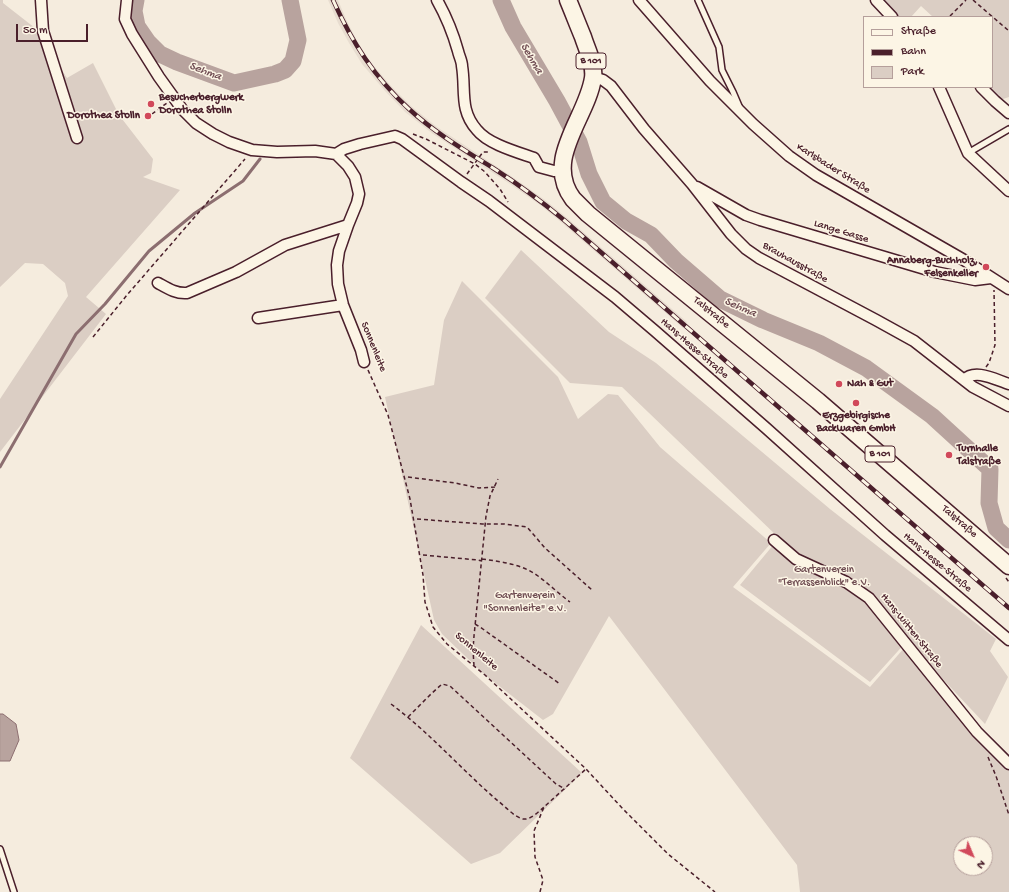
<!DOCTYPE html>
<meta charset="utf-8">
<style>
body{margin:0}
#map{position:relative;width:1009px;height:892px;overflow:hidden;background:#f5ecde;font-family:"Gochi Hand",sans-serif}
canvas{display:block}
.legend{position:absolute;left:863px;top:16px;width:130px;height:72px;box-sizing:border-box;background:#fcf5e5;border:1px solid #b59f9b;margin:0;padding:5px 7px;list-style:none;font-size:12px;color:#4a1f2b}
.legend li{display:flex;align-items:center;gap:8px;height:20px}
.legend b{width:20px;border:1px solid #b59f9b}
.north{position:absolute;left:953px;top:836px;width:40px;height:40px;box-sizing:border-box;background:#fcf5e5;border:1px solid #b59f9b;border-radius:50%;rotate:136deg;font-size:11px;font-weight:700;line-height:16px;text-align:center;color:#4a1f2b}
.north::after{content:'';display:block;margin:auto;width:14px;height:18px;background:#d1495b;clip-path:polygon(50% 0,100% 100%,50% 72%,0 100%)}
.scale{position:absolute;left:16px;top:24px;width:72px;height:18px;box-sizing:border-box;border:2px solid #4a1f2b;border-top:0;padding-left:5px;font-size:12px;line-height:14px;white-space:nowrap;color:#4a1f2b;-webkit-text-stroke:3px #fcf5e5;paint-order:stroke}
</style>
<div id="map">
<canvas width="1009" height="892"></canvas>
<ul class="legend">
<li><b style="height:5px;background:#fcf5e5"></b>Straße</li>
<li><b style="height:5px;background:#4a1f2b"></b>Bahn</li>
<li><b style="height:11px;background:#dbcec4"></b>Park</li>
</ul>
<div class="north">N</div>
<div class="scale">50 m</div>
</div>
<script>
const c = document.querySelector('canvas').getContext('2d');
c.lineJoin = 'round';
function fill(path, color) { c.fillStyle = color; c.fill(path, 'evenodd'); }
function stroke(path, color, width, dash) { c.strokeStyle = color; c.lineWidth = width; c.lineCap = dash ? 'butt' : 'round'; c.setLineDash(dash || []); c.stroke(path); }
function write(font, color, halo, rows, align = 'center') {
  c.font = font + ' "Gochi Hand",sans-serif'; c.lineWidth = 3; c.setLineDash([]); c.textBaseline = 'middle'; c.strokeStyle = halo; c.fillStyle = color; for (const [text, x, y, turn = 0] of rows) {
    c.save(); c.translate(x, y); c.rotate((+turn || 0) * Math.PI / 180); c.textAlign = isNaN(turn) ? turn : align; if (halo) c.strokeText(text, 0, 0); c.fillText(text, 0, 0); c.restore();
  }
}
fill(new Path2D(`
 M328,0H338L346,19L356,39L368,59L391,86L411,106L437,127L514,178L545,200L566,217L687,322L683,328L561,222L540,205L510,184L433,134L405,112L385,91L362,64L349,43L338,23Z`), '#e8ddd0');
fill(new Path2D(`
 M0,0H3V3L35,28L67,78L93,63L119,115L153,159L151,173L143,177L180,190L86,297L106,314L0,452V399L68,296L65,283L43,264L25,263L0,287Z
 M882,0H1009V97L1000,100L986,87H992V17H933L921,6L911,17H899Z
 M521,250L609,332L656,363L830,509L996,639L990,651L1008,677L985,724L907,641L870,682L740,585L779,538L622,387L570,383L485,298Z
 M462,281L558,377L578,419L608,394L618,395L660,447L771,543L733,587L870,687L905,647L985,746L1009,769V892H800L797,865L609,616L553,714L543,720L485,675L442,634L434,620L385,397L434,385L444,320ZM961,844H985V868H961Z
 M421,625L582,773L500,853L471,864L350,758Z`), '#dbcec4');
const water = new Path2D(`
 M0,714H3L16,724L19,740L10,761H0Z`);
fill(water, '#b8a39e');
stroke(water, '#8c6e70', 1);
stroke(new Path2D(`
 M0,467L76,334L105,304L149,251L195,213L243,181L260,159`), '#8c6e70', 3);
stroke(new Path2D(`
 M136,0L134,11L137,26L148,42L160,54L177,62L234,83L275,74L285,70L293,61L298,40L290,0
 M501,0L513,27L557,101L579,142L589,174L603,202L626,221L651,235L676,261L720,299L763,320L819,343L866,368L932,416L990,469L989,503L996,528L1009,540`), '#b8a39e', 17);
const service = new Path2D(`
 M698,0L719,47L722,70L733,92L739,106
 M968,153L1009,129
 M0,849L14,892`);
const minor = new Path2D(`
 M41,0L43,31L77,138
 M127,0L125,19L132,34L159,77L182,109L196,123L213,134L229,142L252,150L277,152L315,151L336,154L348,166L355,177L359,194L357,203L348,225L339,251L337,265L338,284L343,305L361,350L364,362
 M437,0C446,16 453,33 458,51C459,56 462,61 462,66C466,90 459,110 477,130C488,144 517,152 534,158L539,167L554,171L563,170
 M639,0L710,81L753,124L789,156L816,175L964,260L1009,289
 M876,0L892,17
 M593,77L603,80L611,86L644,129L692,184L731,234L746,249L759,258L876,320L914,341L973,387L1009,406
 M939,87L968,153L1009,191
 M981,87L995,101L1009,113
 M336,154L344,149L360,144L395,136L402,139L461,182L489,201L615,297L655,331L766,428L885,535L1009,640
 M697,187L746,215L760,220L935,272L975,280L991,278
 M158,283C167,288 176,294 187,293L236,272L285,245L348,225
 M258,318L343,305
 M964,380C975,368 996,380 1009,384
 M774,540L796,559L846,582L869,598L977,732L1009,764`);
const primary = new Path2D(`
 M568,0C573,12 578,25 583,37C587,50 595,64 593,78C587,118 543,159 573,199C578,204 583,209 588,214L818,401L1009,566`);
stroke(service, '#4a1f2b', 8);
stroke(minor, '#4a1f2b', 13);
stroke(primary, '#4a1f2b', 19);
stroke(new Path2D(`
 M973,0L1009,31
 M950,16L966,0
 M152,114L167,103
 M413,134L426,139L475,164L485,172L500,189L508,202
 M467,174L483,152H489
 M93,337L127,295L245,159
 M986,367L989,363L995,345L994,290
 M368,370L388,415L410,499L423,575L425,602L433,627L447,644L485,675L586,769L623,809L668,854L715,892
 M408,477L455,483L479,488L495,487
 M417,519L482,524H504L527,527L545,548L592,590
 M423,555L478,560L482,561
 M482,559C502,562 522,564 538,576C549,584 559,594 570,602
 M1006,578L1009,582
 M475,624L480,627L560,684
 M474,666L473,650L474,636L486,516L490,496L498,479
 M391,704C430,733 462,770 498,801C505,806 514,817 523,819C531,820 538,812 544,807
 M408,717L431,694L442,684L450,686L543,772L556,784L565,789
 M988,757L996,776L1009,815
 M540,892L543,880L535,857L534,831L544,807L586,769`), '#4a1f2b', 1.5, [4, 3]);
stroke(service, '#fcf5e5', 5);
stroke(minor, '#fcf5e5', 10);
stroke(primary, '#fcf5e5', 16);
const rail = new Path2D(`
 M333,0C352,42 374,77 409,109C434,132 464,150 493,168C518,184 541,201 564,220L1009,608`);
stroke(rail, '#4a1f2b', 4.5);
stroke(rail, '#fcf5e5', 3, [9]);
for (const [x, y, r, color] of [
 [151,104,4,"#d1495b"],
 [148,116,4,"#d1495b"],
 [986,267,4,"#d1495b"],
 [839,384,4,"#d1495b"],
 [856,403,4,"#d1495b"],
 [949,455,4,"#d1495b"]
]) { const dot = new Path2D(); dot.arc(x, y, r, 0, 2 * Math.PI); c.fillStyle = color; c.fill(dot); stroke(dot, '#fcf5e5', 1.5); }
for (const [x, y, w] of [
 [591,61,30],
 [880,454,30]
]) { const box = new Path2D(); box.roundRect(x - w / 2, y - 8, w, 16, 3); c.fillStyle = '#fcf5e5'; c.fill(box); stroke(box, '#4a1f2b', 1); }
write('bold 10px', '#4a1f2b', null, [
 ["B 101",591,61],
 ["B 101",880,454]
]);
write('bold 11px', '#4a1f2b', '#fcf5e5', [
 ["Besucherbergwerk",159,98],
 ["Dorothea Stolln",159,111],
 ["Dorothea Stolln",140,116,"right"],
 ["Annaberg-Buchholz,",978,261,"right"],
 ["Felsenkeller",978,274,"right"],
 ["Nah & Gut",847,384],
 ["Erzgebirgische",856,416,"center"],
 ["Backwaren GmbH",856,429,"center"],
 ["Turnhalle",957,449],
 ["Talstraße",957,462]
], 'left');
write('11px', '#4a1f2b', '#fcf5e5', [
 ["Karlsbader Straße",833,169,32],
 ["Lange Gasse",841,232,17],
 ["Brauhausstraße",795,263,29],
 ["Talstraße",711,313,39],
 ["Sonnenleite",373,347,68],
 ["Hans-Hesse-Straße",694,349,41],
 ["Talstraße",959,522,41],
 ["Hans-Hesse-Straße",937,563,40],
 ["Hans-Witten-Straße",911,631,51],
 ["Sonnenleite",476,652,40]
]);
write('11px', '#6e4b51', '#fcf5e5', [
 ["Gartenverein",824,570],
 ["\"Terrassenblick\" e.V.",824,583],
 ["Gartenverein",525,596],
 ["\"Sonnenleite\" e.V.",525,609]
]);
write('italic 12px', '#704d53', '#fcf5e5', [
 ["Sehma",531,59,60],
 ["Sehma",205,72,21],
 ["Sehma",740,308,24]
]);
</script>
